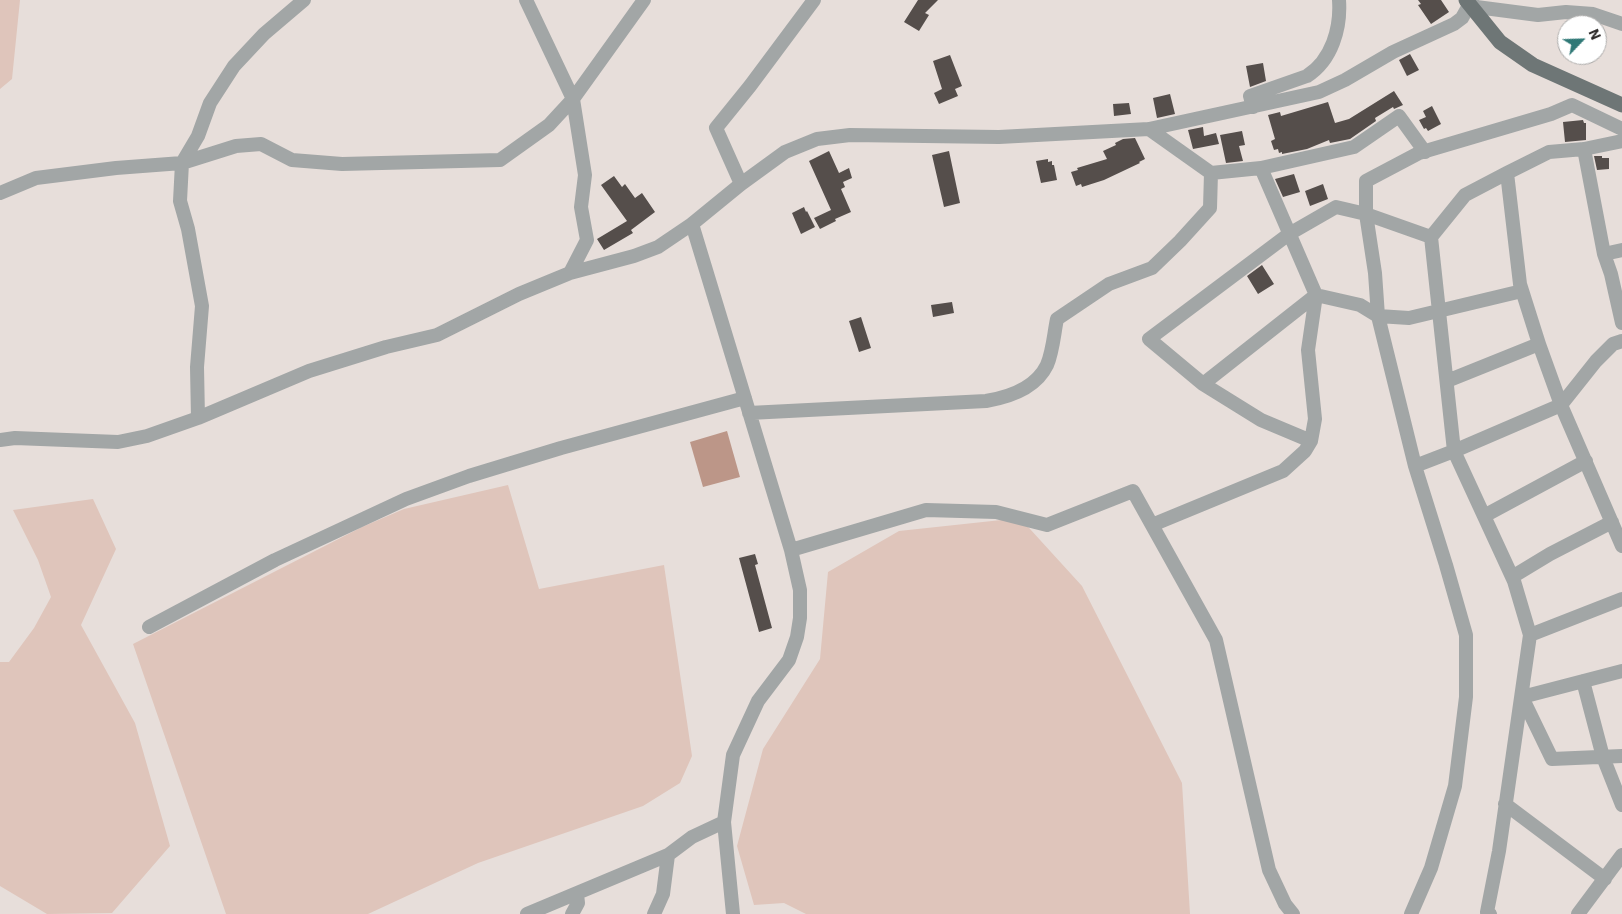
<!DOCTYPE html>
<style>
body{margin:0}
#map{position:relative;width:1622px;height:914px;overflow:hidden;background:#e7deda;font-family:"IBM Plex Sans",sans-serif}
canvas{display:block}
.north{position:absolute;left:1557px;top:15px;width:50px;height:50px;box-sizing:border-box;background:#fff;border:1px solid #abaaa9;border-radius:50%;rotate:66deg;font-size:14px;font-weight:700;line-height:20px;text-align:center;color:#2d2a29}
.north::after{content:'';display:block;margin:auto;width:18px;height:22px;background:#2f7876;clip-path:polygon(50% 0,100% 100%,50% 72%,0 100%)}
</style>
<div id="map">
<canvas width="1622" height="914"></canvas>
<div class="north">N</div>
</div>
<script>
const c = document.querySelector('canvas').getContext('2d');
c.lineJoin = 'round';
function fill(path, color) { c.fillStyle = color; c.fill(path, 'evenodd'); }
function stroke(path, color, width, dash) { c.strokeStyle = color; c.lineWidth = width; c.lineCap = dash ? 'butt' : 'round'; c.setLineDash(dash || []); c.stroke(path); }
fill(new Path2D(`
 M0,0H20L12,79L0,89Z
 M508,485L539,589L664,565L692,756L680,783L643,806L478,863L368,914H226L133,644L362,527L404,509Z
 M93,499L116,549L81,625L135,723L170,846L112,913L47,914L0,886V662H9L34,628L51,597L38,560L13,510Z
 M1020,518L1082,586L1182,783L1190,914H806L784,903L754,905L737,846L763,749L820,659L828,572L899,531Z`), '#dfc5bb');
fill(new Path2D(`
 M727,431L740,477L703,487L690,442Z`), '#bc9688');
fill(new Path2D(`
 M918,0H938L925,13L929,15L919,31L904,22Z
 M1418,0H1441L1449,12L1431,24L1418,5L1421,4Z
 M1410,54L1419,70L1407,76L1399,60Z
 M950,55L962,86L955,89L958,96L939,104L934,93L942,89L933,61Z
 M1263,63L1266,81L1250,87L1246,66Z
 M1394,91L1403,105L1394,109L1393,107L1375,118L1376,121L1350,139L1330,143L1329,140L1307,149L1282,154V152L1279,153L1278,149L1274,150L1271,141L1275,139L1268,115L1280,112L1281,116L1328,102L1335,123L1349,119Z
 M1170,94L1175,114L1157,118L1153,98Z
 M1129,103L1131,114L1114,116L1113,104Z
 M1432,106L1441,124L1428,131L1426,128L1424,129L1419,120L1426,117L1423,111Z
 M1583,120L1584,123H1586V140L1565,142L1563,122Z
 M1203,127L1204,136L1216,133L1219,144L1193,149L1188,130Z
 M1242,131L1245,145L1239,146L1243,161L1226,163L1220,135Z
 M1135,138L1145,159L1139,162L1140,163L1104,180L1082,187L1081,184L1076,186L1071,172L1078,170L1077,168L1107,159L1103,151L1116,145L1115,143L1123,139Z
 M829,151L839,173L849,168L852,178L843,182L845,187L841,189L851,212L835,219L836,221L820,229L814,218L831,210L809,161Z
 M949,151L960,203L944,207L932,155Z
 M1594,156H1602V158H1609V169L1597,170Z
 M1048,159V162L1052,161V165H1054L1057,180L1041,183L1036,161Z
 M1294,174L1300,192L1283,197L1275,179Z
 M614,176L622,187L625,184L635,198L642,193L655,212L631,230L633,233L604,250L597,239L627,221L601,185Z
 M1323,184L1328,199L1310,206L1305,191Z
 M804,207L806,212L807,211L815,227L801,234L792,213Z
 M1262,265L1274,284L1258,294L1247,276Z
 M952,302L954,313L933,317L931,305Z
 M861,317L871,348L859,352L849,321Z
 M755,554L758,564L755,565L772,628L759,632L739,558Z`), '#554e4b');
stroke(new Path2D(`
 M526,0L573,99L585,175L581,207L587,240L570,273
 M1469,6L1538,15L1566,12L1593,14L1622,24
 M1253,107L1250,96L1307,76C1332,60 1341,28 1339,0
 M1584,149L1604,254L1611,274L1622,323
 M1211,173L1261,168
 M1507,173L1520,284L1539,344L1561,405L1622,546
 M741,184L716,128L750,86L814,0
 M0,193L36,178L116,168L182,163L236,146L261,144L292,160L342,164L500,160L549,125L573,99L644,0
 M692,224L791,550L800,590V618L797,637L789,660L758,701L733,755L724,822L733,914
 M1431,237L1454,451L1514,581L1530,635L1499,851L1487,912L1490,914
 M1604,254L1622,250
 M1447,381L1539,344
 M1203,384L1149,339L1289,234L1336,207L1366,214L1431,237L1465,195L1507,173L1549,152L1584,149L1622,141
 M749,413L986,401C1010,397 1036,388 1047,365C1053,351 1054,333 1057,319L1109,284L1152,268L1180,241L1210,208L1211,173L1149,129
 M198,418L197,367L202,306L188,229L180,201L182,163L198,136L210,103L234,66L264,34L304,0
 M0,440L15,438L118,442L147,436L198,418L309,371L386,347L437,335L519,294L570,273L634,256L658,247L692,224L741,184L785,152L817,139L850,135L999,137L1149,129L1319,92L1345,80L1393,52L1454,24L1462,18L1472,0
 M1311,441L1261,420L1203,384L1316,295L1360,305L1378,316L1409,318L1522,291
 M1415,466L1454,451L1561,405L1596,361L1613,344L1622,341
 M1484,516L1586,461
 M1152,525L1283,471L1305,451L1311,441L1315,419L1308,350L1316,295L1261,168L1354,147L1399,116L1425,152
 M791,550L926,510L996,512L1047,525L1133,491L1216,640L1269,870L1285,904L1293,914
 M1512,577L1550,554L1612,522
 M149,627L275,560L406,499L469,476L561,448L745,398
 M1530,635L1622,599
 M1583,681L1603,757L1622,805
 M1522,697L1552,759L1622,756
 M1522,697L1622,671
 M1505,804L1605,879
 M527,914L668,855L692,837L724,822
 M572,914L578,903L577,894
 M654,914L663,894L668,855
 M1411,914L1431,868L1455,786L1466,697V635L1446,565L1415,466L1378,316L1375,273L1366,214V181L1419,153L1551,114L1572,105L1622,129
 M1578,914L1622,855`), '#a2a6a6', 14);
stroke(new Path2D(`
 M1466,0L1500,42L1533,65L1622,105`), '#6e7676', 15);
</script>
